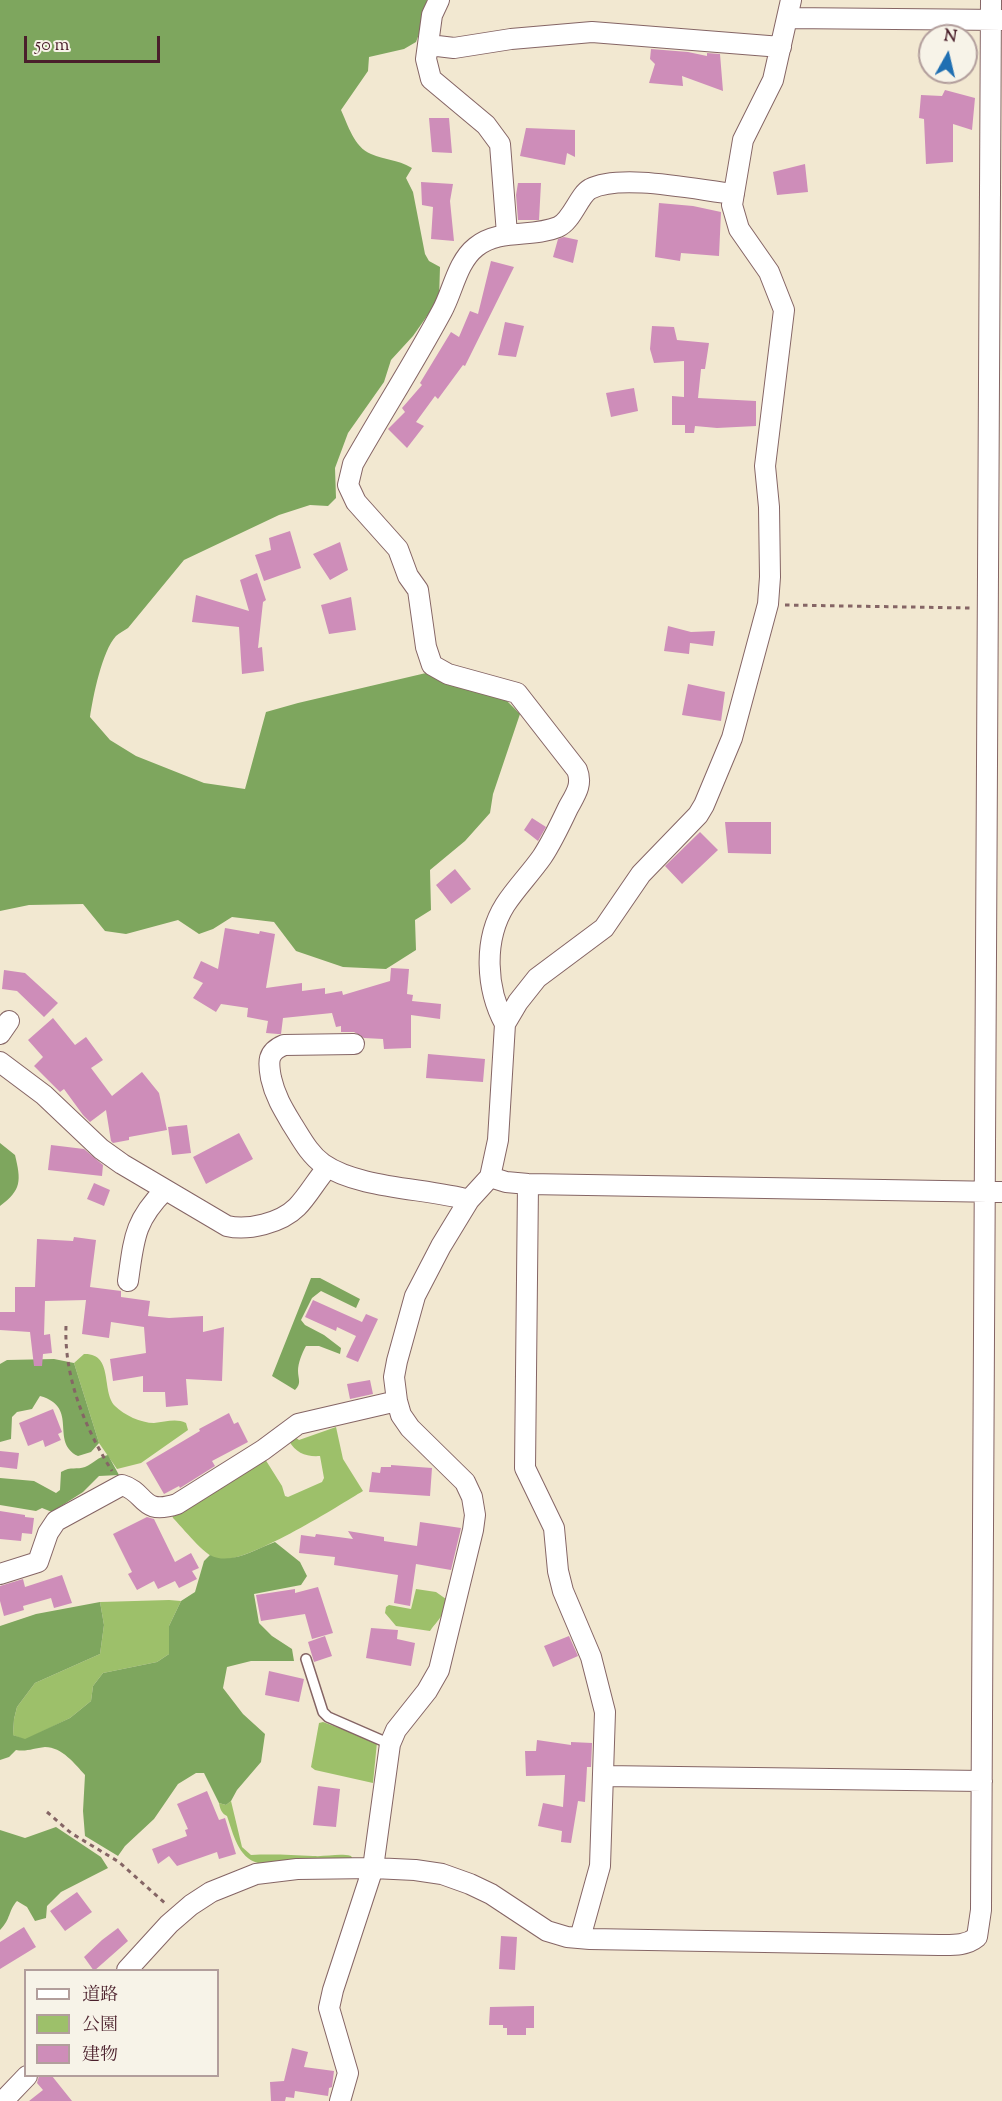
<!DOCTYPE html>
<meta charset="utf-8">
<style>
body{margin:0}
#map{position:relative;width:1002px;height:2101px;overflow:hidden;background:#f2e8d1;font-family:"Sorts Mill Goudy","Noto Serif JP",serif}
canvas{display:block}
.legend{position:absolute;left:24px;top:1969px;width:195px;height:108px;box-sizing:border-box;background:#f7f3e8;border:2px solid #b29e9c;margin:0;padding:8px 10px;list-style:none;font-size:18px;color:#4a1f2b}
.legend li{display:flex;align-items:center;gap:12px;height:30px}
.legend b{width:30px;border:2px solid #b29e9c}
.north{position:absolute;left:918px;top:24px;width:60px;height:60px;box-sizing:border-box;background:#f7f3e8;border:2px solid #b29e9c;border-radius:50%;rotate:8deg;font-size:16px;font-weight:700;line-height:24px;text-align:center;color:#4a1f2b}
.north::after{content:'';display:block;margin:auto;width:21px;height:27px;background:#1f6fb2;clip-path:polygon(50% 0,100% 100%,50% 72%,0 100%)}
.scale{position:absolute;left:24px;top:36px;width:136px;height:27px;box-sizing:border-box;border:3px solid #4a1f2b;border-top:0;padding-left:8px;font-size:18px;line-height:21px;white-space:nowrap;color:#4a1f2b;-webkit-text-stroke:4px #f7f3e8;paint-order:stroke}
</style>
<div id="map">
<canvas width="1002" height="2101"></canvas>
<ul class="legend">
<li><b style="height:8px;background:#fff"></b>道路</li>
<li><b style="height:16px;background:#9dc06a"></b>公園</li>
<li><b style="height:16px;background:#ce8db9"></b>建物</li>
</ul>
<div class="north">N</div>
<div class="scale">50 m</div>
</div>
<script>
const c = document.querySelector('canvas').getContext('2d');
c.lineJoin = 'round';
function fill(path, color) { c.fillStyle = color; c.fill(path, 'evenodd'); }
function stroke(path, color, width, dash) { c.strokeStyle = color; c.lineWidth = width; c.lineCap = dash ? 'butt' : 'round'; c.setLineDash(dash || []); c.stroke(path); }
fill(new Path2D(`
 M84,1354C114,1353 101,1391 115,1406C124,1415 141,1423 154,1423C165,1422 176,1418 186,1423L188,1430L141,1463L117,1469L99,1443L74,1363Z
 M336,1427L343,1459L363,1491C338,1506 244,1566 217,1559C204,1555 183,1528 173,1518L172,1515L265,1459L282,1486L285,1496L288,1497L322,1482L324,1478L320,1456C306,1457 296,1453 289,1441L295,1437L299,1440Z
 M416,1589L436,1592L446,1599C444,1617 440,1617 430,1631L396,1626L385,1613L386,1607L389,1605L411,1609Z
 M169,1600L181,1601L169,1626V1654L157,1662L103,1673L93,1686L91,1701L70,1718L25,1740L13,1735L14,1719L17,1707L35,1683L100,1654L104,1625L100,1602Z
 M323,1722L377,1742L373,1783L315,1770L311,1767L319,1723Z
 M231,1801L242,1847L251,1855C272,1854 292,1855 313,1856C326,1857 339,1853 351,1856L353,1859L258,1863C238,1858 233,1833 227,1816C222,1814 220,1809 219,1803L226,1805Z`), '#9dc06a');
fill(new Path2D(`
 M0,0H427L422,26L416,42L404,49L369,57L368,71L341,110C348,125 354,147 371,154C385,160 396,159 412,168L406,178L413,192L425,254L429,261L440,267L439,299L413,336L391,360L384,382L348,433L335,468L336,498L328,506L310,505L279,515L184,560L128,628C124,631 119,633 116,636C102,651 93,697 90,717L110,740L136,756L204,783L245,789L266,712L298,703L426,673L496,690L520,714L493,794L490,813L465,841L430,870L431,910L415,920L416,950L386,969L343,967L296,951L274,922L232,917L213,929L199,934L178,920L126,934L105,931L83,904L29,905L0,911Z
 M0,1143L15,1155C21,1180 22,1190 0,1206Z
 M311,1278H320L360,1299L356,1308L321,1291L312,1298L301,1320L305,1325L324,1335L341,1348L340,1354L319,1346H306C302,1353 298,1363 298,1371C298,1379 302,1383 295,1390L272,1376Z
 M54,1359L74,1363L99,1443L91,1452L78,1456C49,1442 80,1407 40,1396L32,1409L17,1412L12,1417L11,1439L0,1442V1364L7,1360Z
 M108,1455L119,1475L99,1476L83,1492L52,1512L42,1508L36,1511L0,1505V1478L34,1481L56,1493L60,1490L61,1472C71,1466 77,1470 85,1467C94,1463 98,1457 108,1455Z
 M275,1542L300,1562L307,1576L301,1585L254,1594L259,1623L272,1636L292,1649L294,1661H251L227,1667L223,1688L243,1714L265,1734L261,1762L237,1790L231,1801L226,1805L219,1803L204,1773H196L178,1784L154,1819L125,1846L118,1856L85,1836L83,1811L85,1775C75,1764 62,1747 45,1747C34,1748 27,1752 16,1750L9,1757L0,1760V1626L36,1614L100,1602L104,1625L100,1654L35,1683L17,1707L14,1719L13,1735L25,1739L70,1718L91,1701L93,1686L103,1673L157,1662L169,1654V1626L181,1601L195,1592L204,1561L210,1555C230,1566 256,1549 275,1542Z
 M56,1827L101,1857L108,1868L61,1892L47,1906L46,1918L35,1921L27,1907L17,1901C8,1911 11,1919 0,1930V1830L25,1838Z`), '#7ea65e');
fill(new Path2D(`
 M651,49L688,52L707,56V53L720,54L723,91L682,76L683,86L649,83L655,64L650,59Z
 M945,90L975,98L972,130L953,124V162L926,164L924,119L919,118L921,95L942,96Z
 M429,118H449L452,153L432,152Z
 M526,128L575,130V157L567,153L565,165L520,156Z
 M805,164L808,192L777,195L773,172Z
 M421,182L453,184L450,201L454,241L431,239L433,207L422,205Z
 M518,183H541L539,220H518L516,195Z
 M659,203L693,206L721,212L719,256L681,253L680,261L655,257Z
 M564,237L578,240L573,263L553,257L558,239Z
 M491,261L514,267L465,366L463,365L438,399L435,396L416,422L424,426L407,448L388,429L405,412L402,408L422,385L420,383L451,332L459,337L470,311L478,314Z
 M505,322L524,326L516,357L498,355Z
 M652,326L674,327L677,340L709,343L705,369H701L698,398L756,401V426L717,428L695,426L694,433H685V425H672V396L684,397V361L654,363L650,349Z
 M634,388L638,411L611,417L606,393Z
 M290,531L301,568L264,581L255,555L271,550L269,538Z
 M340,542L348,570L330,580L313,554Z
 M257,573L266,600L263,602L258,648L262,647L264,671L242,674L239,627L192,622L196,595L249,611L240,580Z
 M351,597L356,630L329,634L321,605Z
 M668,626L691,632L715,631L713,646L690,643L689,654L664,651Z
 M688,684L725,692L721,721L682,715Z
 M532,818L546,827L538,841L524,830Z
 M725,822H771V854L728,853Z
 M700,832L718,850L682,884L665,866Z
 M455,869L471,889L451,904L436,885Z
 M225,928L259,934L260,931L275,934L266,988L302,983V991L325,988V994L342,991L343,995L390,981L391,968L409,969L407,994L413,995L412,1001L441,1004L440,1019L411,1015V1048L384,1049L383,1039L364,1038L354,1032H341V1026L336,1027L332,1013L283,1018L281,1034H278L266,1033L268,1021L247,1017L248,1008L221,1004L216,1012L193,998L203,983L193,978L201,961L218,969Z
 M4,970L25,973L58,1003L44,1017L17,991L2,989Z
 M53,1018L75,1045L86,1037L103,1060L91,1068L112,1096L142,1072L159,1093L167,1130L129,1137V1140L113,1143L111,1141L106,1110L90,1122L83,1115L64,1089L60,1092L34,1066L43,1057L28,1040Z
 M428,1054L485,1059L483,1082L426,1078Z
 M187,1125L191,1153L172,1155L168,1127Z
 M239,1133L253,1159L206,1184L193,1157Z
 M51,1145L84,1149L103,1165L102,1176L48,1170Z
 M94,1183L110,1190L104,1206L87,1199Z
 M74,1237L96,1240L90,1287L121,1291V1297L150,1301L148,1316L169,1318L203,1316V1332L224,1327L222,1381L186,1379L188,1405L166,1407L165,1392H143V1376L113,1381L110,1359L146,1353L144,1327L111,1322L109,1338L82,1334L86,1300L45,1301L44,1335L50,1334L52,1353L43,1354L42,1366H34L30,1332L0,1330V1312H15V1287H35L37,1239L73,1241Z
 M313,1300L362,1322L366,1314L378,1319L358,1362L346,1357L356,1336L337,1327L336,1331L305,1317Z
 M370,1380L373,1394L350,1399L347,1384Z
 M53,1409L62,1432L58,1434L61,1440L45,1447L43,1440L28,1446L19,1423Z
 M229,1413L234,1424L238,1422L248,1442L212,1461L215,1466L180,1488L179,1486L164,1494L146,1463L200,1431L199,1429Z
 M0,1451L19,1453L17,1469L0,1467Z
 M391,1465L432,1468L430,1496L369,1492L372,1472L380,1473L381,1467H391Z
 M0,1511L25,1515V1517L34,1518L32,1534L22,1533L21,1541L0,1539Z
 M147,1517L154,1519L175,1562L191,1553L199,1568L192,1571L197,1579L179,1588L175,1581L158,1589L154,1581L137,1590L128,1574L132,1572L113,1534Z
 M420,1522L461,1528L451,1570L416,1564L410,1606L394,1603L398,1575L334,1565L335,1557L299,1553L301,1535L315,1537L316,1534L353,1539L348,1531L384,1537V1541L417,1546Z
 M62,1575L72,1603L54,1608L51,1598L23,1606L24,1610L4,1616L0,1601V1586L23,1579L25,1587Z
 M318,1587L333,1633L312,1639L305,1614L261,1621L256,1595L295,1589V1593Z
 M371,1628L398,1630L397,1639L415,1643L411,1666L366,1658Z
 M325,1636L332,1656L314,1662L308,1642Z
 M569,1636L578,1656L553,1667L544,1646Z
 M269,1671L304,1679L299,1702L265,1695Z
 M537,1740L571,1745V1742L592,1743L591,1767H587L585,1802L578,1801L571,1843L561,1842L562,1831L538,1826L543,1803L563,1807L565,1775L526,1776L525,1751H536Z
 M318,1786L340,1789L336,1827L313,1825Z
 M207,1791L219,1820L225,1818L236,1854L219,1859L217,1852L177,1866L169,1856L158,1864L152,1849L187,1836L185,1830L188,1829L177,1804Z
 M77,1892L92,1912L65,1931L50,1911Z
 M24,1927L36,1947L0,1969V1942Z
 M118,1928L128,1941L94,1971L84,1957L102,1940Z
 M501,1936L517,1937L515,1970L499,1969Z
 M534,2006V2028H526V2035H507V2028H503V2025H489L490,2007Z
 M292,2048L308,2052L304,2067L334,2071L332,2087L329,2088L328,2096L295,2091L294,2098L286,2097L285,2101H271L270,2082L284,2081Z
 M39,2076H52L72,2101H29L43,2090L37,2083Z`), '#ce8db9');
const lane = new Path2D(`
 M306,1659L323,1712L328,1717L390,1744`);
const street = new Path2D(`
 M439,0L432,15L426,59L431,79L486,125L500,144L507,234
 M787,18L1002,20
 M429,45L454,48L511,39L592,32L781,47
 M505,1024C486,989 483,940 505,905C516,888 530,874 542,857C552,842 560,825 568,808C575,795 583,785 577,770L517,693L448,674L432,665L426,647L418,590L408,576L398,549L356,502L348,485L353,464C382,413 414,363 442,311C453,291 457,262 476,247C500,228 532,238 558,227C572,221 579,195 590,189C621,173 697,190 734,194
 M0,1034L9,1021
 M354,1044L284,1045C267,1052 268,1062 271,1078C275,1096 283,1109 292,1124C301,1138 309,1154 323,1164C359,1189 426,1188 469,1200
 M0,1062L44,1095L101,1149L122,1164L227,1226C248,1231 281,1223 297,1207C308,1196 317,1179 328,1167
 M490,1177L506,1182L528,1184L1002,1192
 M528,1184L525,1468L554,1528L558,1571L563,1591L591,1657L605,1712L600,1866L580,1938
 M128,1281C134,1239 134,1221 165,1190
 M0,1574L38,1562L48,1533L56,1521L122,1485C147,1492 140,1516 177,1504L263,1450L298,1424L397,1401
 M603,1776L982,1781
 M127,1970L169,1924L191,1905L211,1892L256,1874L297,1869L373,1868L415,1870L442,1874L470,1884L491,1894L547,1931L567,1937L590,1939L939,1945C953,1945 966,1946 977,1937L981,1910L991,0
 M3,2101L27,2076
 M340,2101L348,2073L329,2008L333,1990L373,1868L390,1744L396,1730L427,1691L439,1670L473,1530L475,1515L472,1497L465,1482L410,1428L401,1415L397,1401L394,1377L397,1361L415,1296L441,1246L469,1200L490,1177L498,1140L505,1024L518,1002L537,978L604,928L641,874L698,815L704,805L732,738L768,604L770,577L769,507L765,466L784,310L769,272L739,229L732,205L743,140L773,80L791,0`);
stroke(lane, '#856565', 12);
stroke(street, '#856565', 22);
stroke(new Path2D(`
 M785,605L970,608
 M66,1326C64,1378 85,1428 112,1471
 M47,1812L71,1833L119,1862L166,1904`), '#856565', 3, [4.5, 4.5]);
stroke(lane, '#fff', 9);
stroke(street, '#fff', 20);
</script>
